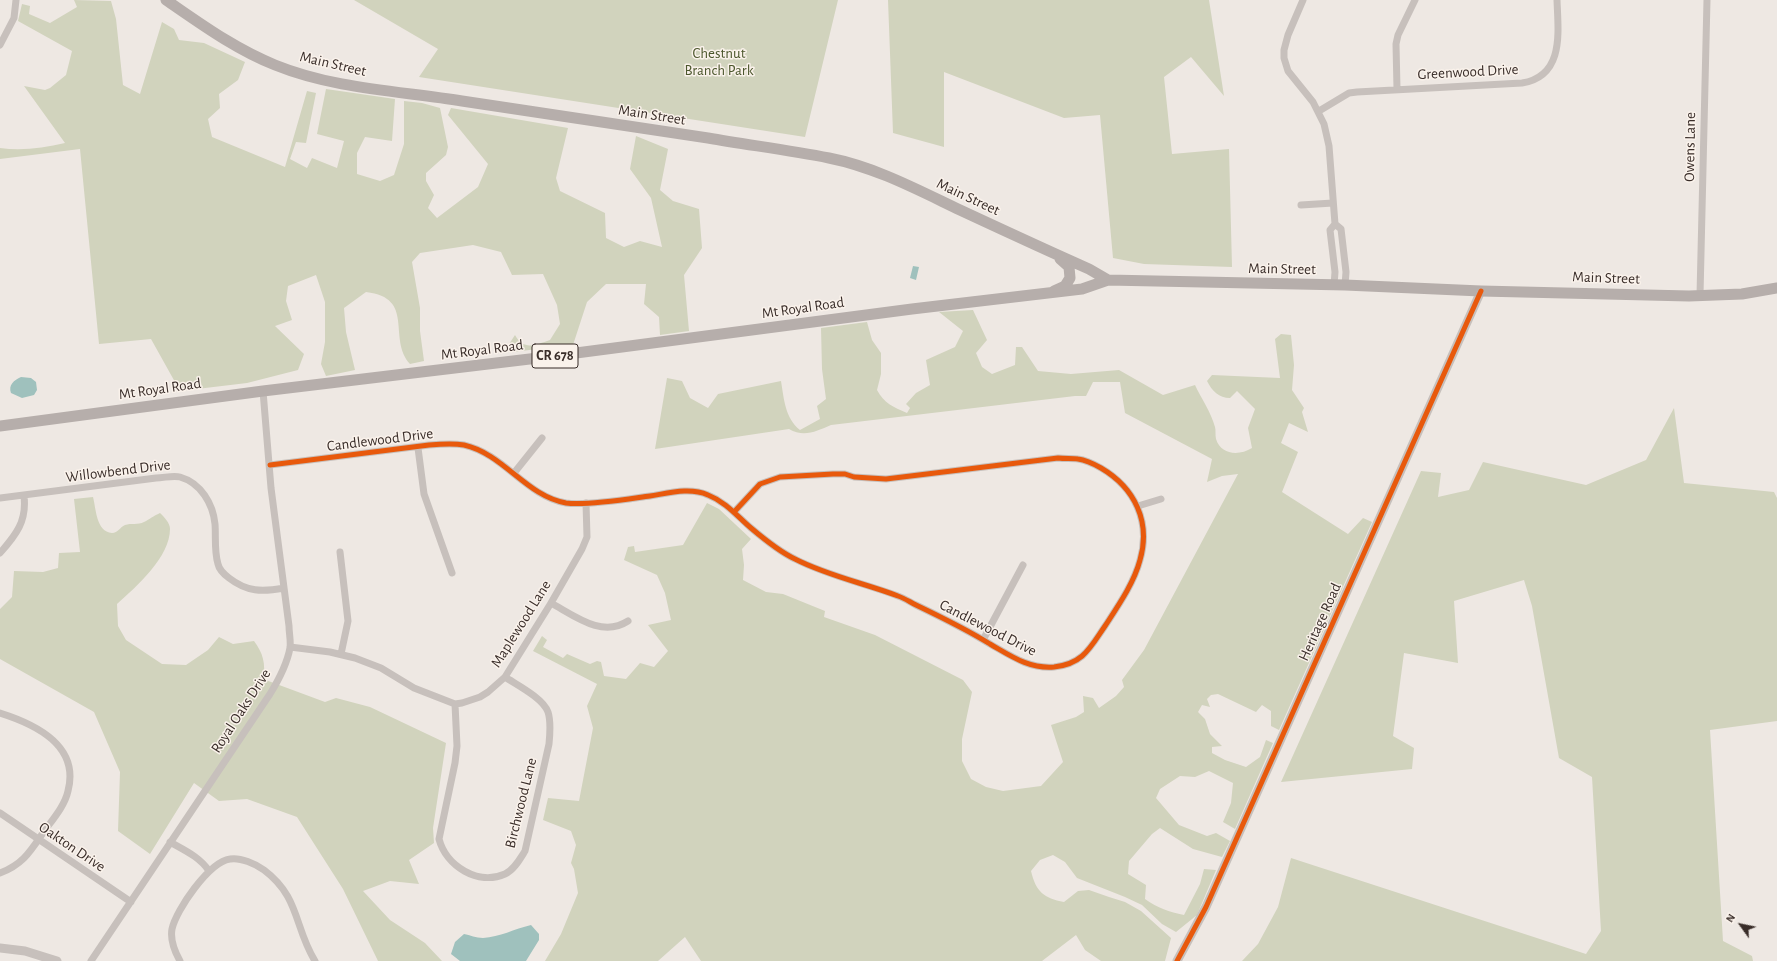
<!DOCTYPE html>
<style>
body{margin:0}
#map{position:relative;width:1777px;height:961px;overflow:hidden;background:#eee8e3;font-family:"Alegreya Sans",sans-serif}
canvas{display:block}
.north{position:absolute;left:1721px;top:905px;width:40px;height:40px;-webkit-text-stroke:3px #faf2eb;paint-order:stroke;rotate:303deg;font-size:11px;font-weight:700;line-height:16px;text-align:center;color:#392d29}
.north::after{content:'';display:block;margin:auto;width:14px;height:18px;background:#392d29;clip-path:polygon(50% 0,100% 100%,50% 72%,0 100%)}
</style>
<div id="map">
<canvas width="1777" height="961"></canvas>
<div class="north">N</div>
</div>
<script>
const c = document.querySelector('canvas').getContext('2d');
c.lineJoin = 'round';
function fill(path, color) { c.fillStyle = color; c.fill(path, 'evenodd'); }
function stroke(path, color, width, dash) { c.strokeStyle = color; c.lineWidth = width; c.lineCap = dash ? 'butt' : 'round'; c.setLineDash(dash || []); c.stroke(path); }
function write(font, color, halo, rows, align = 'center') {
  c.font = font + ' "Alegreya Sans",sans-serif'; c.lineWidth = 3; c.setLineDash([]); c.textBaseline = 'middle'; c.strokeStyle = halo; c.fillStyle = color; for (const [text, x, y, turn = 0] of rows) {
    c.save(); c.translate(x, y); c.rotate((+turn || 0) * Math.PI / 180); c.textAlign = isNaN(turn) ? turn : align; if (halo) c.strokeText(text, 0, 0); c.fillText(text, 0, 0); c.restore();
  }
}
fill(new Path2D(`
 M74,0L111,1L116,19L123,85L140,94L162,22L174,29L179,40L204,43L245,62L238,80L219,94L220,108L208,119L212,137L285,167L307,91L316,93L306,143L296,142L290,159L307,168L312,158L337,168L344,141L317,134L326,89L395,99L392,141L365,137L357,153V174L380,181L394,175L404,144V101L422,103L440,108L448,147L446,155L426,173V181L434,195L428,208L437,218L478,187L488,164L448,115L451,108L568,128L556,178L560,191L605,213L606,238L624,247L640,241L662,247L651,198L630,169L636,136L668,149L660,190L673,201L699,209L702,248L684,275L689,331L660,335L659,317L644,304L646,284H606L587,302L573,345L512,352L509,344L515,335C524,351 535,345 550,340L560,324L557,305L543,274L512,275L501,252L473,245L420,253L412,262L420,308V331L424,361L410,364C387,338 416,298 366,292L344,308L346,332L355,370L326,376L321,364L325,342V302L316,275L288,286L286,301L292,320L275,326L304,354L298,370L247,383L180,391L151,339L99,344L80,149L0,159V148C22,151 43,148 65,143L24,86L45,90L50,88L66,75L72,51L18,21L22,4L30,6L29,14L50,23L77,7Z
 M354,0H838L805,137L419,77L438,49Z
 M888,0H1209L1224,96L1191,57L1164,77L1172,154L1229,149L1232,267L1144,264L1113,258L1100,115L1064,118L944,72V147L893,133Z
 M973,310L987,340L976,353L982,367L992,374L1015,365L1016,347H1022L1038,371L1071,374L1119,370L1163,395L1195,385C1201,398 1211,412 1215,427C1216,430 1215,435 1216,439C1221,455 1239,456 1252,448L1248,428L1255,409L1237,391L1230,398C1219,398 1212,391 1207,381L1212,375L1280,378L1275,339L1281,334L1291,335L1294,365L1292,390L1304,408L1302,412L1308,432L1289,423L1281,443L1298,452L1282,492L1348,534L1363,518L1372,522L1279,730L1271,726V711L1262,705L1256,712L1218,694L1211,695L1207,699L1210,707L1202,705L1198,712L1205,719L1210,734L1222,746L1212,747V753L1225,760L1246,767L1260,757L1266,740L1273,743L1235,829L1223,822L1231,803L1233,783L1209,771L1195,777L1180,776L1160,789L1156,798L1179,825L1207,836L1216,833L1230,841L1222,857L1193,849L1160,828L1152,834L1129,861L1128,874L1146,885L1145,899C1158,908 1169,912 1184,915L1200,884L1204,869L1216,870L1197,915L1176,932L1162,924L1142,905L1125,897L1077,878L1065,862L1053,855L1040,860L1031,871C1036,892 1044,898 1064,902L1078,891L1089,890L1109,897L1125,902L1141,911L1171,938L1165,961H1101L1085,950L1076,935L1042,961H701L685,937L658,961H545L561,934L578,893L574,869L571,863L576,845L571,831L543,820L548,798L579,801L593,728L587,706L597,684L533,651L542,636L547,640L543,647L563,658L567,654L590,664L597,661L601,662L604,676L626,679L640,663L654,667L668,651L648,625L671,620L665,593L657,575L624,560L628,547L634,546L635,552L683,545L707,503L719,509L751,539L742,549L744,565L743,580L766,592L783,594L825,611L824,617L875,635L963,680L972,692L962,739V761L971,779L986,787L1003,791L1041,786L1063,762L1051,725L1076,717L1084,712L1083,696L1093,698L1099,708L1116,696L1124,687L1122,680L1144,650L1238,474L1222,476L1207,482L1212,459L1125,413L1120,382H1093L1086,396H1075L831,425C817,431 804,438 789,429L655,449L667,378L682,381L690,398L708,408L718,394L781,381C784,399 785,418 800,430L820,419L817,406L826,399L822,369L821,328L867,322L872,340L881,353V374L877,390C884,403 893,407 907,413L910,408L906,404L916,393L930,385L926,360L955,347L963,331L939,312Z
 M1674,408L1684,483L1774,492L1777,498V721L1710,730L1723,941L1752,956L1753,961H1242L1258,944L1278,907L1291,858L1586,954L1601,931L1592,777L1559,758L1532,606L1524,580L1454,601L1458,663L1404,653L1393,736L1414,748L1412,769L1281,782L1421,471L1441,473L1438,497L1469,490L1483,462L1586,485L1646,460Z
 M93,497C96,508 96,532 112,533C118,533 120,527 125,525C131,523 138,525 144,522C150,519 153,516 160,513C164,517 170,523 170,529C170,557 137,586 117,604L118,626L126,640L162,664L186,665L208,650L219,637L233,644L254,641C263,653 266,664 263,679L325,702L336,698L370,707L446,743L433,828L434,843L409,860L419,884L390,881L363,891L390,920L425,943L442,961H378L343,889L297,817L247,799L219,801L194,783L150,854L118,831L120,772L94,712L0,659V609L12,597L14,571L43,572L58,568L59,553L80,552L74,499Z`), '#d1d3bd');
fill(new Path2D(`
 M913,266L919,267L916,280L910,278Z
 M21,377L31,378L36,382L37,390L34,395L22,398L11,393C8,385 14,380 21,377Z
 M531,925L539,934V940L526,961H460L451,954L455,942L464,934C470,935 476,938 483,938C500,937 514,929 531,925Z`), '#9fc1bd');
stroke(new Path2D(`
 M1303,0L1288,35L1284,50V58L1288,71L1313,102L1324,124L1329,146L1335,224L1330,230L1335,272L1334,285
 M0,45L14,18L16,0
 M1397,89L1396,44L1398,35L1415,0
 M1319,111L1349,93L1357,92L1522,83C1565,76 1558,31 1557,0
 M1301,205L1333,203
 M1335,224L1341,229L1346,272L1345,285
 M1700,295L1707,0
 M418,448L424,494L452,573
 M270,465L429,445C440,444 453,443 464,445C504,454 526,496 566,503C587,506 628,499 650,496C669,493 690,487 708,495C726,502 737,516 751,528C764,539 780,552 795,559C828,576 864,583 898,596C904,598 910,602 916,605C941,617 966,629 990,644C1011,656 1029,669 1054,667C1083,664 1090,648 1105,626C1118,606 1134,583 1140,560C1151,522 1135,488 1101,468C1094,464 1086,460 1078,459C1072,458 1065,459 1058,458L886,479L854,477L845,474H833L780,477L760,484L735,511
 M514,473L542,438
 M0,498L156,478C164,478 173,475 180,477C201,483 213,504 215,524C216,537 214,551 218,564C219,569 225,575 229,578C247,592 262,592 284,588
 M1138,506L1161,499
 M340,552L348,621L341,654
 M0,553C16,535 27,521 24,496
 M551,603C575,616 602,638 628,621
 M983,640L1023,565
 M290,647L330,652L355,658L381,668L414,688L455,704L462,703L480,697L488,692L505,677L551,603L582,549L587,537L586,503
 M455,704L457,746L455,763L439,839C446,866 478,886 505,874C514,870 520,859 525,851L549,744C550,734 551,721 548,712C543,698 517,685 505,677
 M0,713C35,724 80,745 68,791C65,805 54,818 45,830C31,850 24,864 0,873
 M0,813L131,902
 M170,842C184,850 200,857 209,871
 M91,961L270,694C278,681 287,664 290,648C291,641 289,633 289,626L271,488L263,391
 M180,961C175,952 170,940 172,929C176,910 209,862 230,859C240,857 256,864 264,870C300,897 294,927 315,961`), '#c7c0bc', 7);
stroke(new Path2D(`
 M0,948L25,951L57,961
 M1177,961L1206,907L1481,291`), '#c7c0bc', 9);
stroke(new Path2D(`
 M166,0C201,24 235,49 275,65C334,89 400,91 462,101C544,113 626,125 708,138C748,145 789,150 829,158C875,167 918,190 960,210C1003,230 1046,250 1089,269L1108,280L1345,285L1481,291L1689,296L1742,294L1777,288
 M1054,291L1065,286L1070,278L1069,267L1060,259
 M0,426L263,391L538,358L912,309L1082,289L1108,280`), '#b6aeab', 11);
stroke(new Path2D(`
 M270,465L429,445C440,444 453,443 464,445C504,454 526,496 566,503C587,506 628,499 650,496C669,493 690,487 708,495C726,502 737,516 751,528C764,539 780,552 795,559C828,576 864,583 898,596C904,598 910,602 916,605C941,617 966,629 990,644C1011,656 1029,669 1054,667C1083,664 1090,648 1105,626C1118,606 1134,583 1140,560C1151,522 1135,488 1101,468C1094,464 1086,460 1078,459C1072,458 1065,459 1058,458L886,479L854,477L845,474H833L780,477L760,484L735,511
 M1177,961L1206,907L1481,291`), '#e8590c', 5);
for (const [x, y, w] of [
 [555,356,46]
]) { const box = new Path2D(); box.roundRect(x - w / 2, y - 12, w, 24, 3); c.fillStyle = '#faf2eb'; c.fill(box); stroke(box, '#392d29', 1); }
write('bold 14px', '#392d29', null, [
 ["CR 678",555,356]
]);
write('15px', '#4c572d', '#faf2eb', [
 ["Chestnut",719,53],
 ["Branch Park",719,70]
]);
write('15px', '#392d29', '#faf2eb', [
 ["Main Street",333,64,13],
 ["Greenwood Drive",1468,72,-3],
 ["Main Street",652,115,9],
 ["Owens Lane",1690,147,-89],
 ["Main Street",968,197,25],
 ["Main Street",1282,269,1],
 ["Main Street",1606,278,2],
 ["Mt Royal Road",803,308,-8],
 ["Mt Royal Road",482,350,-7],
 ["Mt Royal Road",160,389,-8],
 ["Candlewood Drive",380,440,-7],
 ["Willowbend Drive",118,471,-7],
 ["Heritage Road",1320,622,-66],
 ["Maplewood Lane",521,624,-58],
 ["Candlewood Drive",988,628,27],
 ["Royal Oaks Drive",241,711,-57],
 ["Birchwood Lane",521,803,-76],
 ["Oakton Drive",72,847,34]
]);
</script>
